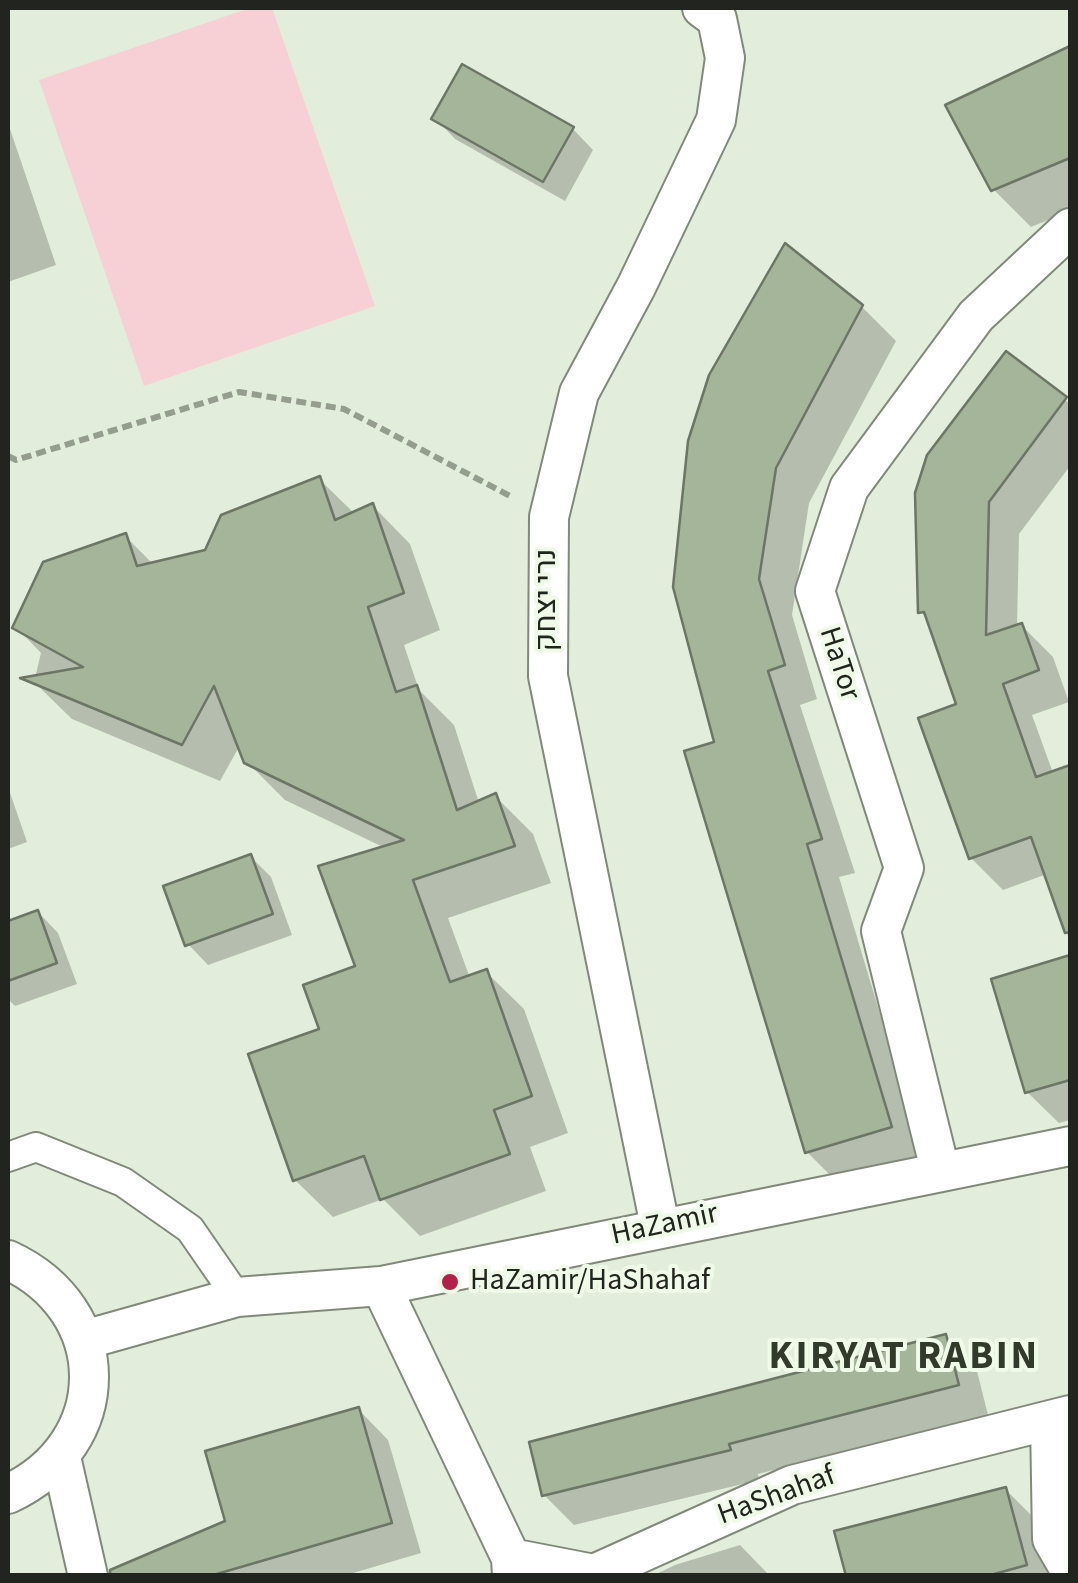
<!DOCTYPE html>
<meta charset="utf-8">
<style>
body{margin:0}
#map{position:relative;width:1078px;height:1583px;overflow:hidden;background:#e3eddb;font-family:"Source Sans 3",sans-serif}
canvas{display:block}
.frame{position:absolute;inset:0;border:10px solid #22251f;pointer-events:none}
</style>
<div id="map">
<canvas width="1078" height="1583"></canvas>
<div class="frame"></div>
</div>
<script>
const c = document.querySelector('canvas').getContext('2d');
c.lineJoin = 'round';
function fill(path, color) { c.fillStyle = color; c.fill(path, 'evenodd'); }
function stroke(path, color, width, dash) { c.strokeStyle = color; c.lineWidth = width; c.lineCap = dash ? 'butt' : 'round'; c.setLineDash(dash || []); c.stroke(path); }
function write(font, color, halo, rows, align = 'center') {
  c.font = font + ' "Source Sans 3",Heebo,sans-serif'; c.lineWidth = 8; c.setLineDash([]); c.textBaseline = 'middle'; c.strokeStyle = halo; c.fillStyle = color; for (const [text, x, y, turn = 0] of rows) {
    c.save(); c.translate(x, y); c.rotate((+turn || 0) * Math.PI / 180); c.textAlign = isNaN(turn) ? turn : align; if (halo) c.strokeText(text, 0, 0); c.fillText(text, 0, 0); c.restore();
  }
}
fill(new Path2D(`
 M250,8H272L375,306L144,386L39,80Z`), '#f6d0d4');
fill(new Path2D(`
 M1070,51V211L1031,227L993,189L1049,59Z
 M435,118L573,129L593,150L565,201L455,139Z
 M8,123L56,265L8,282Z
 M862,307L896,341L809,503L792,615L817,699L800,705L855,873L839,877L924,1161L841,1186L807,1152L717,743L676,587Z
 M1006,355L1070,404V466L1019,534L1017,627L1021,625L1053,657L1069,702L1032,715L1053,773L1070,767V942L1047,874L1003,890L971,858L959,705L930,622L921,612Z
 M319,479L355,514L373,506L410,544L440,630L404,645L419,690L454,725L479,803L495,796L533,834L551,883L448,918L470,978L486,972L524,1009L568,1133L530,1147L546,1191L420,1236L383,1199L333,1217L295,1180L322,1030L358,968L385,848L285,800L246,761L240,745L220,781L72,719L34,682L41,653L16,627L125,536L154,565L207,552Z
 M8,787L27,842L8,849Z
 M250,856L271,877L292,935L208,965L188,944Z
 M38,912L58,933L77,984L15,1006L8,999V923Z
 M1070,958V1120L1059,1123L1027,1092L994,980Z
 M946,1337L976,1367L988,1415L758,1474L759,1480L574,1525L544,1495Z
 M358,1409L388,1440L421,1553L343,1576H148L228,1523Z
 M1006,1490L1036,1520L1050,1576H848Z
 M740,1545L770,1576H652L675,1565Z`), '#0003');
const building = new Path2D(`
 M1070,46V158L991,191L945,105Z
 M462,64L574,127L543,182L431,119Z
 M785,243L863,305L776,468L759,579L785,665L768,671L822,839L807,844L892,1127L805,1153L684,751L714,742L673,587L688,441L709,375Z
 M1006,351L1067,397L989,502L986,635L1022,623L1039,670L1003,684L1036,777L1070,765V932L1065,933L1031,837L969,859L918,718L956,704L924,612L918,613L915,493L927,455Z
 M320,476L335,520L373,503L404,593L368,607L396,692L417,685L457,810L496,793L515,846L413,880L450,982L487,969L532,1096L494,1110L510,1154L380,1200L364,1156L293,1181L248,1054L319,1029L303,985L355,966L318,866L404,840L244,763L214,686L182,745L20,678L83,667L12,628L43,562L126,533L137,566L205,550L221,515Z
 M251,854L273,914L185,946L163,886Z
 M38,910L57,963L8,981V921Z
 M1070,955V1080L1025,1093L991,979Z
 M946,1334L959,1385L729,1444L731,1450L542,1496L529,1442Z
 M359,1407L392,1523L210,1576H110V1570L225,1521L205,1451Z
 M1006,1487L1027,1565L987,1576H846L834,1531Z`);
fill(building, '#a5b599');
stroke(building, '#6c7566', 2.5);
const pedestrian = new Path2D(`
 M8,1157L36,1147L123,1182L190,1229L237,1297`);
const minor = new Path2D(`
 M940,1170L881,931L904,868L815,591L849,488L976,316L1070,228
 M660,1226L548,676L549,517L579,393L636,287L716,120L725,58L717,19L702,8
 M8,1260C116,1310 116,1444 8,1494
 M381,1286L511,1558L512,1576
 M84,1340L237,1297L381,1286L1070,1146
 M1050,1420L1052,1539L1070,1570
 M61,1457L88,1576
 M511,1558L594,1574L792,1485L1070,1415`);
stroke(pedestrian, '#818a7a', 32);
stroke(minor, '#818a7a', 42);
stroke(new Path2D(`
 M8,456L16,460L239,392L344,409L512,497`), '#959d8f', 6, [10, 5]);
stroke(pedestrian, '#fff', 28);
stroke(minor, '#fff', 38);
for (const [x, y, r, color] of [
 [450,1282,10,"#b3214b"]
]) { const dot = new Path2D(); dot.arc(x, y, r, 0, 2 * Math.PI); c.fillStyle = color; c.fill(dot); stroke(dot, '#f0fae9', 4); }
write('30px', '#22251f', '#f0fae9', [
 ["נרי יצחק",548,600,-90],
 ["HaTor",838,664,72],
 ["HaZamir",665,1226,-12],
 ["HaShahaf",777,1497,-20]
]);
write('30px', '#22251f', '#f0fae9', [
 ["HaZamir/HaShahaf",470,1282]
], 'left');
c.letterSpacing = '2.5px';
write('bold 40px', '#323a2c', '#f0fae9', [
 ["KIRYAT RABIN",904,1359]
]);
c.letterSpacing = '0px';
</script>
